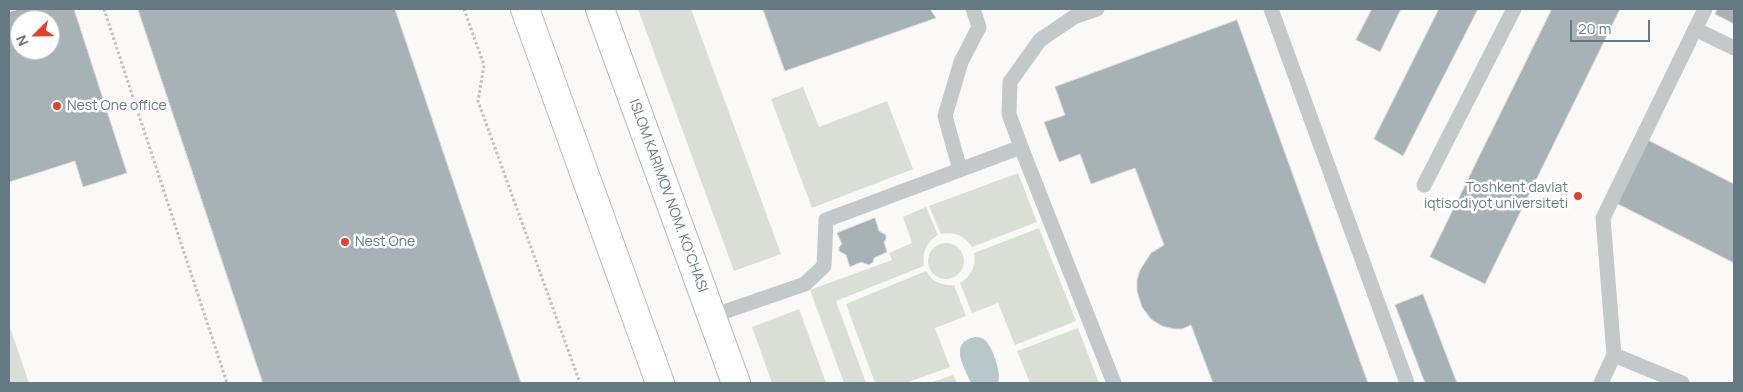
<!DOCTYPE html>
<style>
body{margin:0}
#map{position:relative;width:1743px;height:392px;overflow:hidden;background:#faf9f7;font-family:Manrope,sans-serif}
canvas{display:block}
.frame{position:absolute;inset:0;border:10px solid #657982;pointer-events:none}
.north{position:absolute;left:10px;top:10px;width:50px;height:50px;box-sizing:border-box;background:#fff;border:1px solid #c1c9cd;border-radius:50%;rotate:247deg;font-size:14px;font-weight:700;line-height:20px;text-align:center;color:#657982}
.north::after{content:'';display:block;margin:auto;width:18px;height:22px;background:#e4412d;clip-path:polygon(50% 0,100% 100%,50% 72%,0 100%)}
.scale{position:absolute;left:1570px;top:20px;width:80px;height:22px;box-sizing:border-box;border:2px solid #657982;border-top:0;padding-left:6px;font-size:15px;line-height:18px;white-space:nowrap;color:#657982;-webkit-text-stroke:4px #fff;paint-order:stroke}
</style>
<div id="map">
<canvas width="1743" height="392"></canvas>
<div class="frame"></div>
<div class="north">N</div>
<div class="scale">20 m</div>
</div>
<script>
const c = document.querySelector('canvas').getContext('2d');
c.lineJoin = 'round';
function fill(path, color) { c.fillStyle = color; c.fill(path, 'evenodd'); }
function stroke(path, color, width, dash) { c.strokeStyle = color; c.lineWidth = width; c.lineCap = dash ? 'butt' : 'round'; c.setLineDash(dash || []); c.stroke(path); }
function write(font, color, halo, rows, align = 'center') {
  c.font = font + ' Manrope,sans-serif'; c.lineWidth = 5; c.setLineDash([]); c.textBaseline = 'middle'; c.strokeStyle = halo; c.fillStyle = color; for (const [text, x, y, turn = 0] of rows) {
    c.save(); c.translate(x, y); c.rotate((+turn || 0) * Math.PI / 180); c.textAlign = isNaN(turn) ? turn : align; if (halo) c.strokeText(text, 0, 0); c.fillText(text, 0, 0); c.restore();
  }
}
fill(new Path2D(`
 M638,9H691L781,254L734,271Z
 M803,87L819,127L887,101L913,169L812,208L771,99Z
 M1018,173L1037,222L972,247C965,236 954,231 941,234L929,206Z
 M926,207L938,235C926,242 922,252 924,266L836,301L866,383H844L810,290L892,260L889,253L912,243L903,217Z
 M1039,228L1076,321L1015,345L998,303L972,313L960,283C971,276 977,266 974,253Z
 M928 261a18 18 0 1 1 36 0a18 18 0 1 1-36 0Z
 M926,271C932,282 942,286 954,285L966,316L935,328L950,367L906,383H875L846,304Z
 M799,309L826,383H772L752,327Z
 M9,324L29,383H9Z
 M1078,328L1099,383H1030L1017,351Z
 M953,375L957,383H930Z`), '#dadfd6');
fill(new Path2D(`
 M975,337C980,337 983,338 986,341C993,348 1002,375 998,383H971C964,366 948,343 975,337Z`), '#b8c7c9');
const building = new Path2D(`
 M20,9H74L127,173L83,187L75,161L9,182V12ZM20,20H50V50H20Z
 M138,9H395L521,383H263Z
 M763,9H930L936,18L785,71Z
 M1372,9H1401L1380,52L1356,40Z
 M1439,9H1478L1403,156L1374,139Z
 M1552,9H1620L1485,284L1430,257Z
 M1718,9H1734V24L1715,14Z
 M1237,20L1368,383H1213L1191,325L1182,329H1174L1162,326L1151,319L1142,307L1137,291V280L1140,270L1151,253L1164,245L1135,168L1091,184L1080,154L1059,162L1044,122L1065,115L1055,87Z
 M1648,140L1734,184V263L1616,203Z
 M875,218L879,231L886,235V239L884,242L887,252L874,258L873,262L869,265L861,262L850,267L846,255L839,251V247L842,244L837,233Z
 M1423,294L1457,383H1425L1395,305Z`);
fill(building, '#a7b2b6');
stroke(building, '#dbdbd9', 1);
const primary = new Path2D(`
 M525,9L660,383
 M600,9L736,383`);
stroke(primary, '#b4babd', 30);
stroke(new Path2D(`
 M104,9L227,383
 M464,9L484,65L478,101L580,383`), '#bdc0c2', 3, [2.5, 2.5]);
stroke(new Path2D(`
 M1271,9L1407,383
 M1695,29L1734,48
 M1021,147L1009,114L1010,82L1040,40L1074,17L1097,9
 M960,170L945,116L961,62L979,27L973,9
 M1424,185L1514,9
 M712,316L805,284L824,266L826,220L1021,147L1114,383
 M1601,383L1614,355
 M1682,383L1614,355L1603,218L1705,9`), '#c3c8cb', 15);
stroke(primary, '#fff', 28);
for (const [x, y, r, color] of [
 [57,106,5,"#e4412d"],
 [1578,196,5,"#e4412d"],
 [345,242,5,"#e4412d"]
]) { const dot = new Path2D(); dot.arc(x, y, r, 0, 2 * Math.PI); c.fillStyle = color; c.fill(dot); stroke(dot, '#fff', 2); }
write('14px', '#657982', '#fff', [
 ["Nest One office",67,106],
 ["Toshkent davlat",1568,188,"right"],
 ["iqtisodiyot universiteti",1568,204,"right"],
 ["Nest One",355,242]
], 'left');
write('14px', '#657982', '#fff', [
 ["ISLOM KARIMOV NOM. KO'CHASI",668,196,70]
]);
</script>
